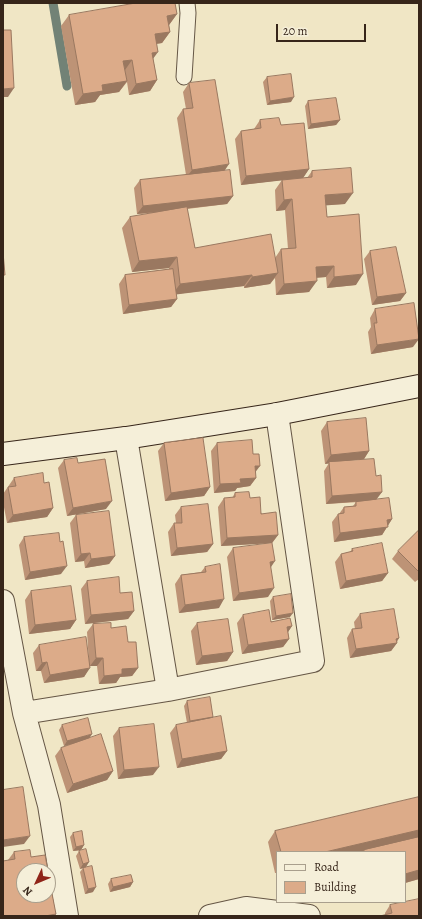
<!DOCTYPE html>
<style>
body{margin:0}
#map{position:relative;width:422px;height:919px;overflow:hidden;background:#f0e6c5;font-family:Alegreya,serif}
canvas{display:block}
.frame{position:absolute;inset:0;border:4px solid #37261a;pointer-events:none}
.legend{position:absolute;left:276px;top:851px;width:130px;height:52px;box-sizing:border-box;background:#f5efd9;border:1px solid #a99f8d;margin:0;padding:5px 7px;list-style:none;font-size:12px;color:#37261a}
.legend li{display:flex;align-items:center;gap:8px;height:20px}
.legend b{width:20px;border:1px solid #a99f8d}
.north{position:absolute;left:16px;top:863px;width:40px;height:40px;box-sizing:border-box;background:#f5efd9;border:1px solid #a99f8d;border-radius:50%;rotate:226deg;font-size:11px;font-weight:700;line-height:16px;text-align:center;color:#37261a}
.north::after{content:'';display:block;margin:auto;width:14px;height:18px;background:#8f2418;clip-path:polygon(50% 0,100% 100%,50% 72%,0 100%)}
.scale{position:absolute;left:276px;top:24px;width:90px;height:18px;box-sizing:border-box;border:2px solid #37261a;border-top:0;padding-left:5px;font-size:12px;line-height:14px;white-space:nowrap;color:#37261a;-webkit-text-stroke:3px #f5efd9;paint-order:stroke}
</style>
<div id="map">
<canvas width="422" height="919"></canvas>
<div class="frame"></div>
<ul class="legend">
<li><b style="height:5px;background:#f5efd9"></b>Road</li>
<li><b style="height:11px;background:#dcab89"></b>Building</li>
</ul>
<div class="north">N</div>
<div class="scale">20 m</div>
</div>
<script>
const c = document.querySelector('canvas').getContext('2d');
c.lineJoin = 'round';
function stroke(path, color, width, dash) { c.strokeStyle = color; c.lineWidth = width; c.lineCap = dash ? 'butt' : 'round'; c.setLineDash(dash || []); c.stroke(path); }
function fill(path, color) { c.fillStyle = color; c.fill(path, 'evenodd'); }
stroke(new Path2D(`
 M53,3L67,86`), '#728276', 9);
const lane = new Path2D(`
 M184,77L188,13L187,3`);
const street = new Path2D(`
 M126,438L168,690
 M3,601L24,713L49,805L67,916
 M24,713L168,690L313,661L277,414
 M210,916L246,908L309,916`);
const secondary = new Path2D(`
 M3,454L126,438L277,414L419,386`);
stroke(lane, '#655645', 17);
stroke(street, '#655645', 24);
stroke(secondary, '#37261a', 24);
stroke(lane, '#f5efd9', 15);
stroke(street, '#f5efd9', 22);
stroke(secondary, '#f5efd9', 22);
fill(new Path2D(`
 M177,14L169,25L170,32L162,43L156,44L153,58L157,80L150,91L129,95L127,82L119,92L100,95L95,102L75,105L61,26L69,15Z
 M267,77L291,102L267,105L263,82Z
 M189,83L224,171L233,196L227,204L187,209L195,248L275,258L281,249H288L285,210L276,211L275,190L282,180L241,185L235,139L241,131L254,129L260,120L281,125L309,169L303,178H307L312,171L345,204L326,205L327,217L356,285L327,288L326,277L316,278L309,292L276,295L275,278L270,284L244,288V286L176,294L177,299L171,307L123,314L119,284L125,275L169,269V268L132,272L122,228L130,217L153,213L137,214L134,188L140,180L186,175L177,118L183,109H186L183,92Z
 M308,101L340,120L336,125L308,129L305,106Z
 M370,251L406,293L400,301L372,305L364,259Z
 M375,309L413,347L371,354L368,332L371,327L370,318Z
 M327,422L369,451L364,459L345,461L376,476L382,492L376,499L392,519L382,535L334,542L332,522L338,514H339L344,507L353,506L356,502H359L326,504L324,471L329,463L325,464L321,431Z
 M164,443L210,487L204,496L165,501L158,451Z
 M217,443L253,454L256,478L250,486L237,488L235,491L214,493L211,451Z
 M64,460L78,463L106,509L67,516L58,468Z
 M14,478L53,508L47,517L7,523L3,502V494Z
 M235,493L250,498L278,535L272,543L221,546L218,507L224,498H232Z
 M181,507L213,544L207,552L171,556L168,532L174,523H176L175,515Z
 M76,515L115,556L109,564L85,568L84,561L75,562L70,523Z
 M419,530V579L415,582L392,559L398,551Z
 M24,537L61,574L25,580L19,545Z
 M233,548L271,567L268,597L233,601L227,557Z
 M352,549L388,573L382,581L340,589L335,562L341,554L350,552Z
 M205,567L219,608L179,613L175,584L181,575L201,572Z
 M87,581L120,593L134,611L128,619L85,624L81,589Z
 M31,591L76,620L70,629L29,634L25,600Z
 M273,597L290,617L272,620L270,601Z
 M360,614L399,638L397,642V643L391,651L350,658L347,638L352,629H355L354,622Z
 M243,615L292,626L288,632L289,639L283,647L242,654L237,623Z
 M197,623L233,652L227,661L196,665L191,631Z
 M93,624L111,628L128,642L138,668L132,676L120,677L116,683L99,684L97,666H90L84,677L44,683L41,671H36L33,653L39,645L89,663L87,632Z
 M187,701L213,718L227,751L221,759L177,768L170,733L176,725L187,723L184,706Z
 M62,725L90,738L113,771L107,780L67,793L55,756L61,748L72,744L64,746L59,730Z
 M119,728L153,775L118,779L113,736Z
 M419,797V879L405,883V852H277V873H275L268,842L275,831Z
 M73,833L84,845L81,850L73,851L70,837Z
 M79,851L86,867L93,892L85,894L80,872L83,868L80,869L76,856Z
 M14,852L31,857L56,914L54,916H3L8,860Z
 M111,879L133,882L130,887L110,892L108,884Z
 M390,905L419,916H380L385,915V913Z`), '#bd9376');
fill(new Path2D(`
 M177,14L169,25L159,27L167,16Z
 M170,32L162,43L147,45L155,34Z
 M158,52L150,63L152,53Z
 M132,60L125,70L123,61Z
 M157,80L150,91L129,95L136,84Z
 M127,81L119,92L100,95L95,102L75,105L83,94L102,85Z
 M14,88L8,97H3V89Z
 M294,97L291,102L267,105L270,101Z
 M340,120L336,125L308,129L311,124Z
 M229,164L223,173L186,178L192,170Z
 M309,169L303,178L241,185L246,176Z
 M353,193L345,204L318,206L325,195Z
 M233,196L227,204L137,214L143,206Z
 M292,199L285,210L276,211L284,200Z
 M177,257L169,268L132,272L139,261Z
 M334,266L326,277L308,278L316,267Z
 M278,273L270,284L244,288L252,277Z
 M363,274L356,285L327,288L334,277Z
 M252,275L244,286L172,295L180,284Z
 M317,281L309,292L276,295L284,284Z
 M406,293L400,301L372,305L377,297Z
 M177,299L171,307L123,314L129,305Z
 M419,339L413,347L371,354L377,345Z
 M369,451L364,459L325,464L331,455Z
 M255,466H260L254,474Z
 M256,478L250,486L237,488L235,491L214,493L220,484L240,479Z
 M210,487L204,496L165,501L171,493Z
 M382,492L376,500L326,504L332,496Z
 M112,501L106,509L67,516L73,508Z
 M53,508L47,517L7,523L13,515Z
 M392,519L382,535L334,542L340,533L387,520Z
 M278,535L272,543L221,546L227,538Z
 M213,544L207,552L171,556L177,548Z
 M90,553L84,561L75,562L81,554Z
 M115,556L109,564L85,568L91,559Z
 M275,561L269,570L270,562Z
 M67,566L61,574L25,580L30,572Z
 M388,573L382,581L340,589L346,581Z
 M274,588L268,597L233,601L239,593Z
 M224,599L219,608L179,613L185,605Z
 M134,611L128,619L85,624L91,615Z
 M293,613L290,617L272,620L276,616Z
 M76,620L70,629L29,634L35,625Z
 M292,626L286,635L287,627Z
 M399,638L395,643H397L391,651L350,658L356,649Z
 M289,639L283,647L242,654L248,645Z
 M233,652L227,661L196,665L202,656Z
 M96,658H103L97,666H90Z
 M47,662L41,671H36L42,663Z
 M90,668L84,677L44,683L50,675Z
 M138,668L132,676L120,677L116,683L99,684L104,676L122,669Z
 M213,717L210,722L187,725L190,721Z
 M92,734L89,739L64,746L67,741Z
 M227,751L221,759L177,768L182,759Z
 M159,767L153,775L118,779L124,770Z
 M113,771L107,780L67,793L73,784Z
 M419,830V839L364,850L363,852H325Z
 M30,836L24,844L3,847V840Z
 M84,845L81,850L73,851L76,847Z
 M89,862L86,867L80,869L83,864Z
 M419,870V879L405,883V874Z
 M133,882L130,887L110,892L113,887Z
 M96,887L93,892L85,894L88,889Z
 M56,914L54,916H45Z`), '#9a7860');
const building = new Path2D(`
 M136,3H175L177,14L167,16L170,32L155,34L158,52L152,53L157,80L136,84L132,60L123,61L127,81L102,85L103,91L83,94L69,15Z
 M3,30H11L14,88L3,89Z
 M291,74L294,97L270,101L267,77Z
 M215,80L229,164L192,170L183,109L193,108L189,83Z
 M336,98L340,120L311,124L308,101Z
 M279,118L281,125L304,123L309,169L246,176L241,131L261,128L260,120Z
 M351,168L353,193L325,195L327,217L359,214L363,274L334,277V266L316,267L317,281L284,284L281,249L296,248L292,199L284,200L282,180L312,177V171Z
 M230,170L233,196L143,206L140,180Z
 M187,207L195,248L271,234L278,273L252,277V275L180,284L177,257L139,261L130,217Z
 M396,247L406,293L377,297L370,251Z
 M3,252L5,275H3Z
 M173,269L177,299L129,305L125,275Z
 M414,303L419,339L377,345L374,323H377L375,309Z
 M366,418L369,451L331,455L327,422Z
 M203,438L210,487L171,493L164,443Z
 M252,440L253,454H259L260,466H255L256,478L240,479L241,483L220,484L217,443Z
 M77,458L78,463L105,459L112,501L73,508L64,460Z
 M374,459L376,476L381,475L382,492L332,496L329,462Z
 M43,473L44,483L49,482L53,508L13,515L8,487L16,486L14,478Z
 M249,492L250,498L260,497L261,514L276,512L278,535L227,538L224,498L235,497V493Z
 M389,498L392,519L387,520L388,527L340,533L338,514L344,513V507L356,506V502Z
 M208,504L213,544L177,548L174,523H182L181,507Z
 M109,511L115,556L91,559L90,553L81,554L76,515Z
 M419,530V572L398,551Z
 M59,533L60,542L63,541L67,566L30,572L24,537Z
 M272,543L275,561L270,562L274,588L239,593L233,548Z
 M382,543L388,573L346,581L341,554L353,551L352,549Z
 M220,564L224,599L185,605L181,575L206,572L205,567Z
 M119,577L120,593L132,592L134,611L91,615L87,581Z
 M71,586L76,620L35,625L31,591Z
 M291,594L293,613L276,616L273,597Z
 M394,609L399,638L396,639L397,643L356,649L352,629L362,628L360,614Z
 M269,610L271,622L290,618L292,626L287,627L289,639L248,645L243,615Z
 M228,619L233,652L202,656L197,623Z
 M111,623V628L126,626L128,642H136L138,668L122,669V674L104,676L103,658H96L93,624Z
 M86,637L90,668L50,675L47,662L42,663L39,645Z
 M210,697L213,717L190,721L187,701Z
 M221,716L227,751L182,759L176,725Z
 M88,718L92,734L67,741L62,725Z
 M154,724L159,767L124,770L119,728Z
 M101,734L113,771L73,784L61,748Z
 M23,787L30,836L3,840V790Z
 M419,797V830L325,852H281L275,831Z
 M82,831L84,845L76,847L73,833Z
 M419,837V870L405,874V852H364V850Z
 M86,849L89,862L83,864L79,851Z
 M30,850L31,857L45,855L48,871H24V895H48V873L56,914L45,916H3V861L15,859L14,852Z
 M92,866L96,887L88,889L83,868Z
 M131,875L133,882L113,887L111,879Z
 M419,899V916H380L392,913L390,905Z`);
fill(building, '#dcab89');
stroke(building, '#9a7860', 1);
</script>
